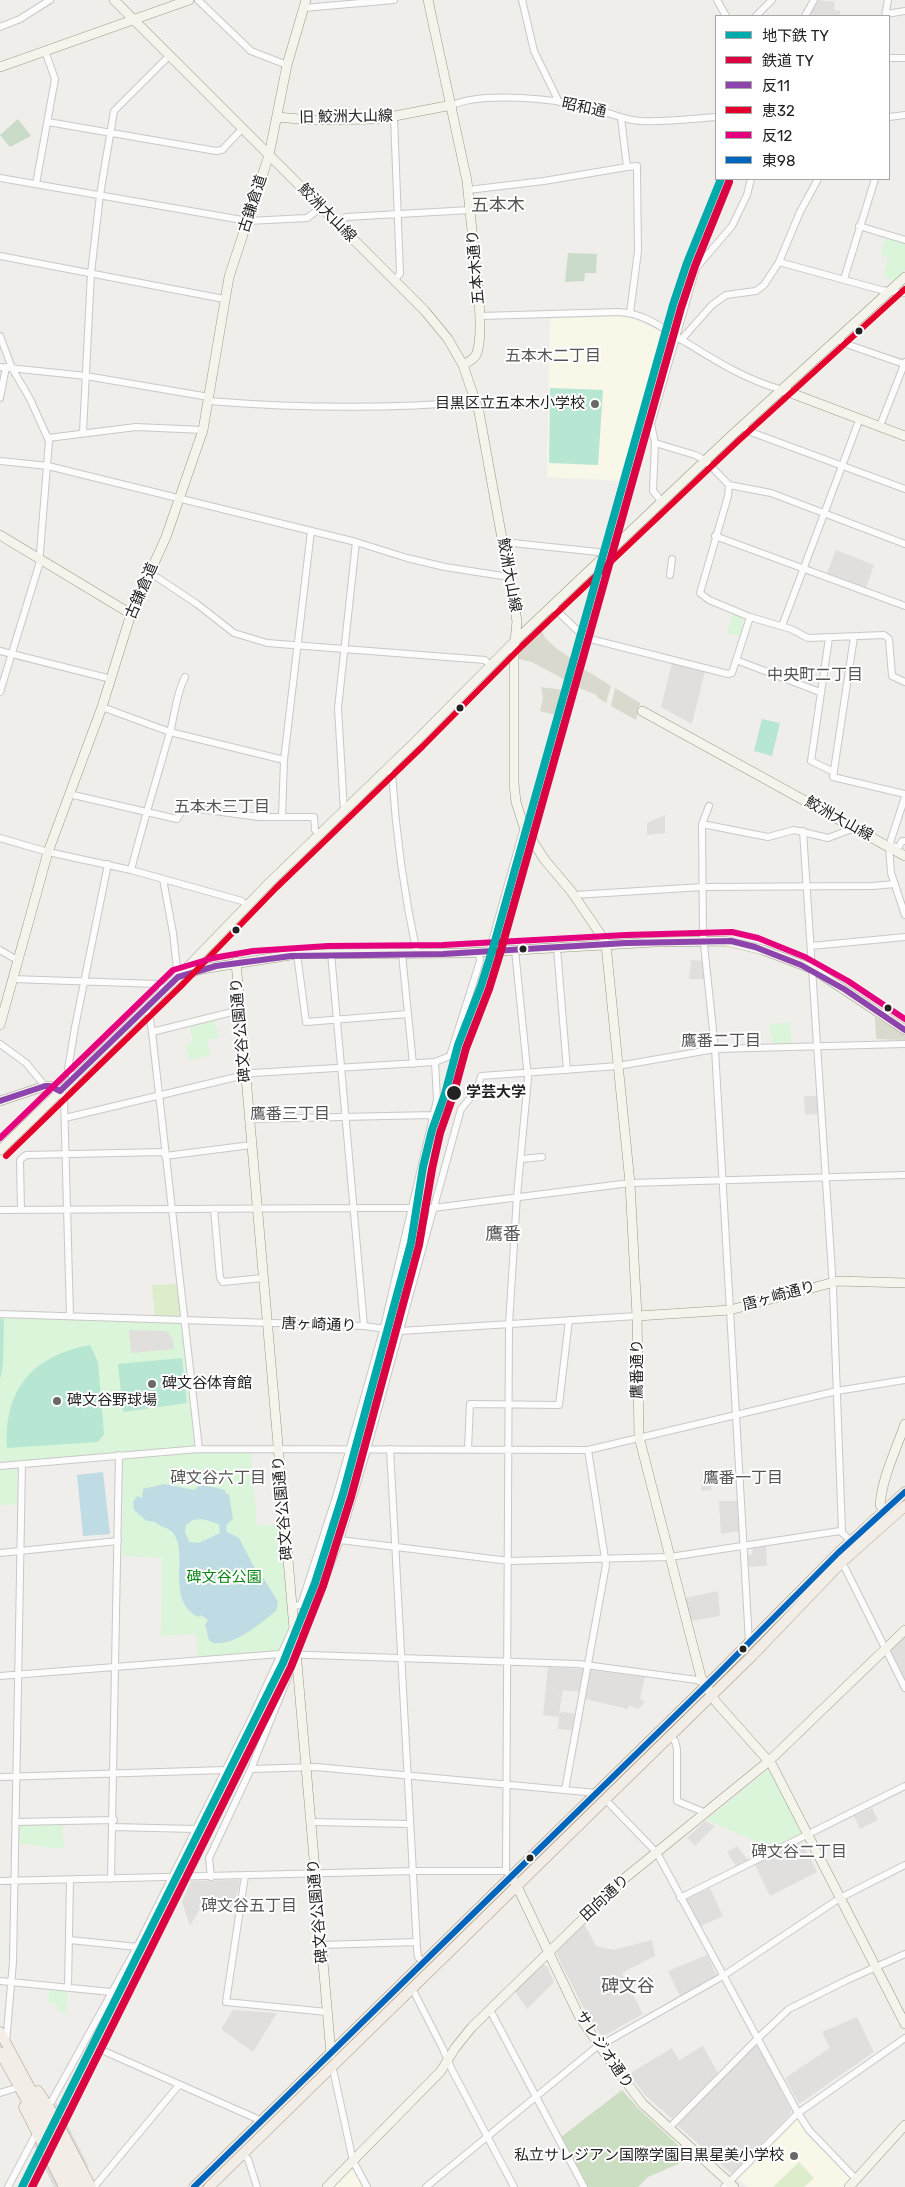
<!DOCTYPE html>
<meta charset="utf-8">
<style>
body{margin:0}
#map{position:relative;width:905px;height:2187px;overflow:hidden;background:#f0eeeb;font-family:Rubik,"Noto Sans JP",sans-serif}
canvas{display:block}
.legend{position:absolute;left:715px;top:15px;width:175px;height:165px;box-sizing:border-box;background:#fff;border:1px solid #a7a7a7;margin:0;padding:6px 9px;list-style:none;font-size:15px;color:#222}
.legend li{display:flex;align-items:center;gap:10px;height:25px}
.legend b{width:25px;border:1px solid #a7a7a7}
</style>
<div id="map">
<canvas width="905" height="2187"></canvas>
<ul class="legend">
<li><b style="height:6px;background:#01aaaa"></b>地下鉄 TY</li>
<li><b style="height:6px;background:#da0442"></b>鉄道 TY</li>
<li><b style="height:6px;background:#8e44ad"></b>反11</li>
<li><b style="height:6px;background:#e4002b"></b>恵32</li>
<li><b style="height:6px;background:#e5007d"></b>反12</li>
<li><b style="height:6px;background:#0065bd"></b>東98</li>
</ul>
</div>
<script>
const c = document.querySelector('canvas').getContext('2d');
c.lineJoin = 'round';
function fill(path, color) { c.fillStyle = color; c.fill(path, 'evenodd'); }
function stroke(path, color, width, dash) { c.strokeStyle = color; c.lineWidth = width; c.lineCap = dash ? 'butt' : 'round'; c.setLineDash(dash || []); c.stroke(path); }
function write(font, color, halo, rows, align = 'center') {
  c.font = font + ' Rubik,"Noto Sans JP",sans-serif'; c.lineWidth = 4; c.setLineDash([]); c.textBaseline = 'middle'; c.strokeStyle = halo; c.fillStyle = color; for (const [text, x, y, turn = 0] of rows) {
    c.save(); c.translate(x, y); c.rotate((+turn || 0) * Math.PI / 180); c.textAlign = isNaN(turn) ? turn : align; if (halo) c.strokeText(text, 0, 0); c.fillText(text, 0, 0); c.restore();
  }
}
fill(new Path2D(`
 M620,316L632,318L662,332L619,481L547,477L550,319Z
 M797,2116L806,2134L851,2179L843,2187H748L738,2179Z
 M351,2171H354L362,2187H334Z`), '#f8f7e8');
fill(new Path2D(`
 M542,631L545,638L556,648L581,665L576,686L532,662L518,659V652Z
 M584,669L611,686L606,703L597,697V695L579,688Z
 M541,687L562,690L555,715L540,711L543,698Z
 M615,688L640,703L636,720L611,706Z
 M875,1017L905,1036V1040L876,1039Z`), '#d9d9cd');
fill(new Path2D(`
 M179,1284L183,1319L155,1318L152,1285Z
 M799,2162L814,2178L804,2187H773Z`), '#ddeccb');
fill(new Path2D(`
 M622,2090L639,2109L692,2158L648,2177L638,2187H588L561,2137Z`), '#cbdec1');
fill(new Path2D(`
 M18,119L31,136L10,147L0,135Z
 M568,253L597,254L596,273H585L584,281L565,282Z`), '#cadbca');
fill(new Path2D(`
 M885,237L905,243V270L893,281L884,276L888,257L881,255Z
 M733,612L744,617L740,636L727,633Z
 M215,1020L219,1038L207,1040L210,1056L189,1060L186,1044L193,1042L189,1026Z
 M790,1022L792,1044H773L769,1025Z
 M0,1315L183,1322L196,1447L0,1465Z
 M200,1451L251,1452L257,1525H278L293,1622L277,1651L198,1659L196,1634L161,1636L162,1558L122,1556L123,1457Z
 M18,1467L17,1504L0,1505V1469Z
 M767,1771H770L803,1832L801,1834L772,1848L706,1820Z
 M62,1822L64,1848C47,1849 33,1843 16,1844L17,1824Z
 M52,1989L68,1990L65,2014L57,2009V2003H48L49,1991Z`), '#daf5da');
fill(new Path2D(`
 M550,388L603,390L598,465L549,463Z
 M762,719L780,723L772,756L754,751Z
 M0,1319H4L3,1363L0,1380Z
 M90,1345L98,1362L104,1434L98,1442L7,1448C3,1390 33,1355 90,1345Z
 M182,1358L187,1403L123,1412L118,1364Z`), '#b7e6d2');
fill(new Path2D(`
 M817,0L835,2L834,10L840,11V16H808Z
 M836,550L874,565L866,588L827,573Z
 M672,663L705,671L692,724L661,707Z
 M665,815V833L647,835V823Z
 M691,960L704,961L706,979H689Z
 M804,1096H818V1114L805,1115Z
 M129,1330L167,1331L173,1340L174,1349L131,1353Z
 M729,1473V1481H714L711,1484L712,1490L701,1491L702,1474Z
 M719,1501H737L739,1531L721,1534Z
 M766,1546L767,1566L748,1567V1555L752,1554L753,1547Z
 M718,1591L720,1616L691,1621L685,1598Z
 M905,1637V1681L892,1654V1649Z
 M548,1667L583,1669L584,1671L580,1692L563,1690L562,1696L554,1695L562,1697L559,1714L562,1712L576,1714L573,1730L558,1729L559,1715V1717L543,1715Z
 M590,1670L645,1677L640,1698L645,1702L638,1709L629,1705L628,1709L585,1699Z
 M872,1808L878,1820L860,1829L854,1816Z
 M705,1821L715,1826L695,1846L687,1838Z
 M802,1842L817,1872L770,1896L755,1865Z
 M737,1846L748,1860L736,1866L727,1852Z
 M240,1880L232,1913L202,1905L190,1926L182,1902L191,1881Z
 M710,1888L723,1916L699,1927L686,1899Z
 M584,1924L596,1946L613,1950L652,1940L655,1956L622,1973L643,2014L602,2037L582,2005L556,1953Z
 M707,1955L717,1976L680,1996L668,1971Z
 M543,1965L547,1966L554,1982L527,2009L515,1991Z
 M233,2010L277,2013L253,2052L221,2029Z
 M857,2017L874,2052L799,2104L785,2078L830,2048L822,2032Z
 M754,2045L759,2046L791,2110V2113L732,2174L677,2125Z
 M703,2046L718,2073L672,2119L645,2095L629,2074L672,2048L679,2060Z`), '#e0dfde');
fill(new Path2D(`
 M103,1472L110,1534L83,1536L77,1475Z
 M164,1484L194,1490L200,1485C209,1486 217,1488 225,1490L226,1494H229L233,1519L226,1525L227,1532L239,1538L254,1567L264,1579L278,1602L276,1611C259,1624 235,1646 213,1643L209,1640L205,1625L208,1620L201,1615L198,1617C165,1598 189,1558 174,1534C170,1529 166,1528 161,1526C155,1522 154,1521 147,1521L134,1510L133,1502L137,1496L142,1498L143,1489ZM202,1519L219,1524L220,1533L199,1543L189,1542L185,1532L186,1525L193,1520Z`), '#bfdbe3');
fill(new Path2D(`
 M56,2102L89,2167L64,2187H54L32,2143Z`), '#dedddd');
const street = new Path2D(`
 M198,0L251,51L287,65
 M522,0L534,51L559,102
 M717,0L726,16
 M304,8L394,0
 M886,14L905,11
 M756,16L772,0
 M805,16L814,0
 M885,16L888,0
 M0,27L20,19L50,0
 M889,58H905
 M452,105C485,91 557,99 592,108C608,112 623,120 640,121C665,122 691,119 716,117
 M889,117L905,115
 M621,118L627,167L637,166V172L638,251L630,313
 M48,122L216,151L222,150L242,129
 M0,178L248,221L307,218L322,207
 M751,179L747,195L732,226L696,268L651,424L655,443L695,455L705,460L729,485L771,493L905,544
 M36,184L55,79L45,51
 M468,190L544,181L627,167
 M339,224L346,217L470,210
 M859,226L905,240
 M0,256L224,299
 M779,262L881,290L905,293
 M844,279L875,179
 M394,280L400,274L394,117
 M480,316L618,312C645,313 664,329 687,343C716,361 748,381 783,390
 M0,336L12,368L30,399L49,441L39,565L0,692
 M837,339L846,344L904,364
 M681,340L712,305L726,295L756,291L764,285L779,262L800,212L818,179
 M0,367L86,376L209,397
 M0,398L6,367
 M208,401C298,408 386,410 475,401
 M742,426L748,431L905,489
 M880,426L905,362
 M83,432L91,273L100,195L114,111L170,55
 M48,438L136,427L203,430
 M655,443L653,491L662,502
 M0,461L48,466L356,542L407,558L445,567L509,577
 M729,485L728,496L700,593L709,600L750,617L791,629L808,638L884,635L889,639L892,676L905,682
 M715,536L905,606
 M503,542L598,552L605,556
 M149,572L197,604L234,633L267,643L485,660L491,666
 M670,575L672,559
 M552,606L578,631L590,639L728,674L732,673L750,617
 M782,626L860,418
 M854,637L833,777L905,794
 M829,638L811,761L834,772
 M0,651L111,679
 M736,660L820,692
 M102,707L170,732L284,760
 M387,769L392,774C396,835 404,894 417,954
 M69,794L177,819L184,807L259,817H314L315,830L319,835
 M905,797L889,846L891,873L905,915
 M709,806L702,824L703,935L715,1049L749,1642
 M344,811L338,708L356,542
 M282,817L284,760L311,531
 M702,824L768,837L794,830L828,838L849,830H856
 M803,831L833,1288L842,1531
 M0,838L48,852L131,870L242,901L247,906
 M893,846L898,848L902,841H905
 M131,870C143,823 157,778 170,732C175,714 176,694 185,677
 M163,879L173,933L178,977
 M574,895L703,887L873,886L895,884
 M811,946L905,937
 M557,948L567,1070
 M0,950L17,960
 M489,952L524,827
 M331,953L364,1326
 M297,954L306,1022L408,1014
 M402,954L413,1064
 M12,979L158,984L164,989
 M144,1009L149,1013L152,1032L199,1449
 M152,1032L240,1010
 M0,1044L26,1063L45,1086
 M73,1077L68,1069L75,1027L108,864
 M60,1091L64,1099L70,1316
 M65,1118L253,1073L435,1062L450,1056L480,961L479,952
 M249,1119L433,1115
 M165,1156L251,1145
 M521,1159L542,1157
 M214,1209L220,1278L223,1282L263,1278
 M0,1210L354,1208H433L630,1183L905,1175
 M21,1210L20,1160L26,1155L164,1152
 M0,1314L364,1326L400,1331L637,1316
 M390,1449L417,1948L418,1957L424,1963
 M468,1449L470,1404L559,1405L569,1320
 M0,1466L199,1449L588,1450L837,1391L905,1380
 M340,1540L509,1561L670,1557L840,1531L851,1541
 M0,1553L118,1541
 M842,1562L905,1688
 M292,1606L301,1605L336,1497L384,1327L437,1100L435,1062
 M297,1652L340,1540L366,1453L461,1109L477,1090L481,1076L618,1066L715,1049L905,1044
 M0,1676L280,1654L578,1664L697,1680L706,1685
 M669,1736L675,1741L677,1749V1801L706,1813
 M251,1769L316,1767L597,1793
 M0,1777L225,1770
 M565,1790L606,1565L588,1450
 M605,1799L657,1853L798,2113L809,2130L856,2179
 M15,1822L114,1820
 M311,1822L410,1824
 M113,1827L195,1829
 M245,1876L226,2002L327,2012
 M211,1877L209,1858L251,1769L292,1667H297
 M111,1879L119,1455
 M513,1880L506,1871L509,1324L517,1196L528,1078L515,950
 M0,1881L413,1871H506
 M680,1898L905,1786
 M70,1940L137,1947
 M321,1945L417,1942
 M0,1981L111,1992
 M68,1988L70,1880
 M412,1988L443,2049L452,2070L514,2187
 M490,2010L584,2187
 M6,2043L13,1962L22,1464
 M106,2052L262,2121
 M332,2065L353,2161L367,2187
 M0,2093L16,2088
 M49,2106L137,1947L253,1715L294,1626
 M669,2128L757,2039L789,2009L847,1980L905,1954
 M243,2154L248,2159L257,2187
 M8,2187L36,2134
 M94,2187L179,2085
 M426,2187L594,2049L723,1976L840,1898L905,1865
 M724,2187L798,2113L905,2038`);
const secondary = new Path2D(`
 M114,0L425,311L448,339L463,365L479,412L517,621L514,653V784L516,802L524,827L544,859L571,891L603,938L606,945L630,1183L637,1316L639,1437L701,1677L716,1702L772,1765L905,2024
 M428,0L467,181L479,300C480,314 482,343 476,355C473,360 468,362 463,365
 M0,67L189,0
 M277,117L310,120L379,119L452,105
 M783,390L905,436
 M0,535L131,614
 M642,711L905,856
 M236,962L331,2054
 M180,976L202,969L297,954L465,953L655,942L725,941L763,950L813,969L905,1030
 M0,1025L48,852L102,707L131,614L166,537L203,430L229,277L269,155L287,65L306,0
 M0,1101L45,1086H50L60,1091
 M0,1150L178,977L270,882L417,740L516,640L731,436L905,277
 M637,1316L730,1310L838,1281L905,1283
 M884,1511L880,1505C882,1478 896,1450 905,1424
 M515,1882L579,2016L613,2065L643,2104L734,2187
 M327,2187L441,2071L455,2048L472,2027L625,1878L769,1761L905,1630
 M849,2187L905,2125`);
const primary = new Path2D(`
 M0,2032L83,2187
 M0,2052L74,2187
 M38,2091L52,2112L91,2187
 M24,2107L64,2187
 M194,2187L716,1676L838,1553L905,1492
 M209,2187L752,1656L842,1562L905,1506`);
stroke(street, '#c9c8c7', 8);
stroke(secondary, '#999a82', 10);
stroke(primary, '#a79c86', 11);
stroke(street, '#fdfcfc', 6);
stroke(secondary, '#f4f4ed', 9);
stroke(primary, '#f3ede7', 10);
stroke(new Path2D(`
 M60,1091L178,977L216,966L291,956L443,954L626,943L731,941L755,947L801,965L844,989L905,1030
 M0,1101L45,1086H50L60,1091`), '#8e44ad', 6);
stroke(new Path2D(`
 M6,1156L184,983L276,888L423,746L522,646L737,442L905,289`), '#e4002b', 6);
stroke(new Path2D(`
 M0,1138L173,970L213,958L253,951L328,946L443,945L626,935L732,932L758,938L805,957L848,981L905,1019`), '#e5007d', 6);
stroke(new Path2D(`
 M194,2187L716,1676L838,1553L905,1492`), '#0065bd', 6);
stroke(new Path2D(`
 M32,2187L291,1667L323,1586L351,1497L419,1245L432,1169L440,1133L453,1096L466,1048L489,989L501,950L681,308L695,266L729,182`), '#da0442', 8);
stroke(new Path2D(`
 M22,2187L283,1663L315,1583L343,1494L411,1243L423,1167L432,1130L445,1094L458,1045L481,986L493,948L673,305L687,263L721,179`), '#01aaaa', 8);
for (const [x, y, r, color] of [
 [859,331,4.5,"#222"],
 [595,404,5,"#6a6968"],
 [460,708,4.5,"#222"],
 [236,930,4.5,"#222"],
 [523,949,4.5,"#222"],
 [888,1008,4.5,"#222"],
 [454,1093,8,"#222"],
 [152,1384,5,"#6a6968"],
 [57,1401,5,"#6a6968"],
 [743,1649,4.5,"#222"],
 [530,1858,4.5,"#222"],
 [794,2156,5,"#6a6968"]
]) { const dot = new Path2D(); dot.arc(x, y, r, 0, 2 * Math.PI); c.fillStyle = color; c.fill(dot); stroke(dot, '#fff', 2); }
write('15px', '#222', '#fff', [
 ["昭和通",584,108,12],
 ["旧 鮫洲大山線",346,117,-1],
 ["古鎌倉道",253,204,-72],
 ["鮫洲大山線",327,213,45],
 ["五本木通り",476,267,-95],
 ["鮫洲大山線",509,575,80],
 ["古鎌倉道",142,591,-67],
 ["鮫洲大山線",839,819,29],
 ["碑文谷公園通り",241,1030,-95],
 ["唐ヶ崎通り",779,1296,-15],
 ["唐ヶ崎通り",319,1325,2],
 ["鷹番通り",638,1369,-90],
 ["碑文谷公園通り",283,1508,-95],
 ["田向通り",605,1898,-43],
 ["碑文谷公園通り",318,1911,-95],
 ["サレジオ通り",604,2050,56]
]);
write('15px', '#222', '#fff', [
 ["目黒区立五本木小学校",585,404],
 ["碑文谷体育館",162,1384,"left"],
 ["碑文谷野球場",67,1401,"left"],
 ["私立サレジアン国際学園目黒星美小学校",784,2156]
], 'right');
write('bold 15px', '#222', '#fff', [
 ["学芸大学",466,1093]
], 'left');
write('15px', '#0c8416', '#fff', [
 ["碑文谷公園",224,1578]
]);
write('16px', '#555', '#fff', [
 ["五本木二丁目",553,356],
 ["中央町二丁目",815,675],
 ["五本木三丁目",222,807],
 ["鷹番二丁目",721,1041],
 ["鷹番三丁目",290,1114],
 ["碑文谷六丁目",218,1478],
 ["鷹番一丁目",743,1478],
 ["碑文谷二丁目",799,1852],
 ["碑文谷五丁目",249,1906]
]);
write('18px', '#555', '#fff', [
 ["五本木",498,206],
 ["鷹番",503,1235],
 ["碑文谷",628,1987]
]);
</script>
